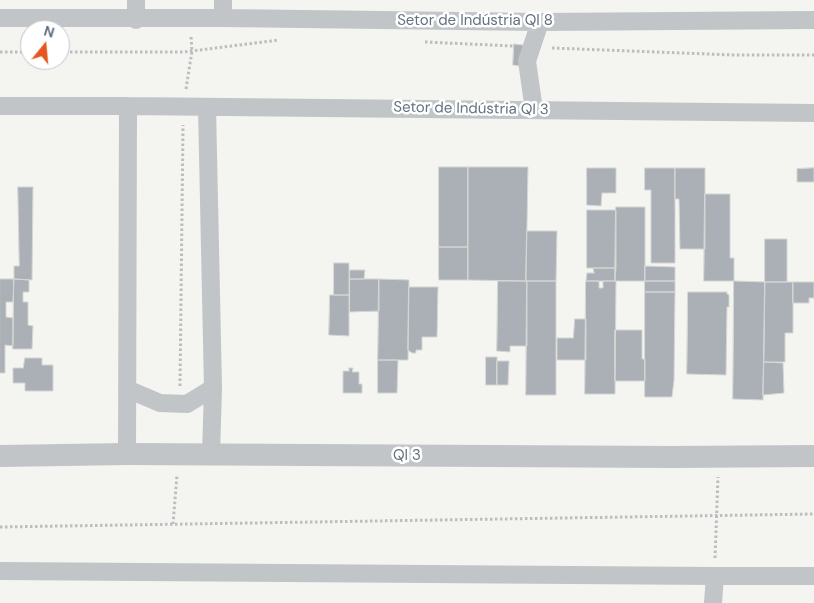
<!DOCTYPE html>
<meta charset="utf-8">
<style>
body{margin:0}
#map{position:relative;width:814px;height:603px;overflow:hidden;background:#f4f4f0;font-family:"DM Sans",sans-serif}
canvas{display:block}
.north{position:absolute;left:20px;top:20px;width:50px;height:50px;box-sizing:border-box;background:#fff;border:1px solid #c1c7cd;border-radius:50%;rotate:17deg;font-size:14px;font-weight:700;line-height:20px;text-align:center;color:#637281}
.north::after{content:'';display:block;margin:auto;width:18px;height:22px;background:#e5571f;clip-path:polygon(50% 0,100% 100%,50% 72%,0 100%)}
</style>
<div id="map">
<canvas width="814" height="603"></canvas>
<div class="north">N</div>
</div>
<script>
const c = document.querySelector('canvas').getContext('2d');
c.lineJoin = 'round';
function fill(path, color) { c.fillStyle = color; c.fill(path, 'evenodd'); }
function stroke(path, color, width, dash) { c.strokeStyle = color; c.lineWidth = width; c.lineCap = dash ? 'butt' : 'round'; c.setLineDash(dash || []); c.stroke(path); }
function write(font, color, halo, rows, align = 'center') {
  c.font = font + ' "DM Sans",sans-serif'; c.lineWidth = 5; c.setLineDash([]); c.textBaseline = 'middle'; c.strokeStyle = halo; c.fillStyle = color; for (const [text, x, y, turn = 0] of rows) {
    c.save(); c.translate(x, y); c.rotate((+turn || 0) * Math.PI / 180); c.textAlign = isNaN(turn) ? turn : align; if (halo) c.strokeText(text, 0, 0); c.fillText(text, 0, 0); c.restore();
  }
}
const building = new Path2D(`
 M514,44L523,45L521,66L513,65Z
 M439,167H468V247H439Z
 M468,167H528L526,281L468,280Z
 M587,168H616V193H602L601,206L587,205Z
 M645,168H675V263H651V190H645Z
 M675,168H705V249H680L679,199H675Z
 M814,168V182H797V169Z
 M18,187H33L32,280L14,279V266H19Z
 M705,194H730V258H734V281H704Z
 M616,207H645V281H615Z
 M587,210H616V268H587Z
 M527,231H557L556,281H526Z
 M765,239H787V282H765Z
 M439,247H468V280H439Z
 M334,263H349V295H334Z
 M645,266L675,267V281H645Z
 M593,268H616L615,281H586L587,273H594Z
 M350,270H365L364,279H350Z
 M0,279H14L13,302H6V317L13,318V346L5,345V373H0Z
 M14,279L29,280V292H23V302H28V325L33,326L32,349H13Z
 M350,279H379V311L350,312Z
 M379,279L409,280L408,360H378Z
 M498,281H527V346H510V352L497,351Z
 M527,281H556V395H526Z
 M586,281H599V288H603V281H616L615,394H585Z
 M645,281H675V292H645Z
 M734,281L765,282L763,400L733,399Z
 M765,282H793V333H785V362H764Z
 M793,282H814V298H809V303H793Z
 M409,287H438L437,337H422V350H416V353H412L408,350Z
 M645,292H675L674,380L672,397H645Z
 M688,292H727V294L729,295V307H727L726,375L687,374Z
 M330,295H349V336L329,335Z
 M575,319H586V360H557V338H573Z
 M615,330H642V359H645V381H615Z
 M486,357H497V385H486Z
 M25,358H42V365H53V391H25V383H13V368H23Z
 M378,360H398L397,393H378Z
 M497,361H509L508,385H497Z
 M764,362L783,363L784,393L763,395Z
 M349,368H353L352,372H359V384H362V393H343V371H349Z`);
fill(building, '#aab0b6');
stroke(building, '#d5d5d3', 1);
stroke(new Path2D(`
 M425,42L513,46
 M552,48L734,55H814
 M0,52H30
 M60,52H184L279,40
 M186,89L192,51L191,36
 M180,386L183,125
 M173,524L177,475
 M0,527L814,514
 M715,558L718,477`), '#bbbdbf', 3, [2.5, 2.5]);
stroke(new Path2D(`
 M223,0V18
 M0,18H223L540,22L814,20
 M136,20V0
 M0,106H128L814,113
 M207,107L213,388L211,455
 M534,110L527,61L540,22
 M127,389L160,403L187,404L213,388
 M127,454L128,106
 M0,571L715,576
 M713,603L715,576H814`), '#c1c5c8', 18);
stroke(new Path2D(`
 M0,456L127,454L672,457L814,456`), '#c1c5c8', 22);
write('15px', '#637281', '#fff', [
 ["Setor de Indústria QI 8",475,21],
 ["Setor de Indústria QI 3",471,109,1],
 ["QI 3",407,456]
]);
</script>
